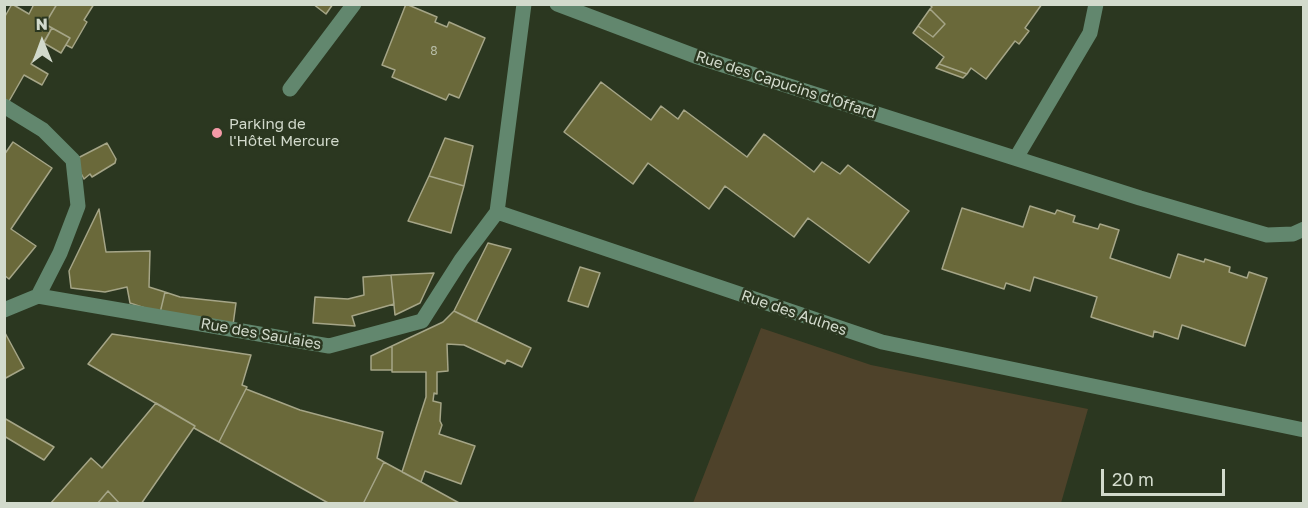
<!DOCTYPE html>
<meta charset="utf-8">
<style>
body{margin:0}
#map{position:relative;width:1308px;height:508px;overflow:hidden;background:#2b3720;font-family:"Golos Text",sans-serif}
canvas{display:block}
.frame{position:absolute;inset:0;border:6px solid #d2dacc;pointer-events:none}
.north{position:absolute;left:12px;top:12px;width:60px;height:60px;-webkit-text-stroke:4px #2b3720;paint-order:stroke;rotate:359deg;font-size:16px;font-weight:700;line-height:24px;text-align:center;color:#d2dacc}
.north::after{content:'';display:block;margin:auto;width:21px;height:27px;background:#d2dacc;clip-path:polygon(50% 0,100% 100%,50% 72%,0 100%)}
.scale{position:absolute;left:1101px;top:469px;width:124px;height:27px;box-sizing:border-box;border:3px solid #d2dacc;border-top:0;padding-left:8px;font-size:18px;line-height:21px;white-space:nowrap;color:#d2dacc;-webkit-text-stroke:4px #2b3720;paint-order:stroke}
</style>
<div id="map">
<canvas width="1308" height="508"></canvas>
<div class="frame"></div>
<div class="north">N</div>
<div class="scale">20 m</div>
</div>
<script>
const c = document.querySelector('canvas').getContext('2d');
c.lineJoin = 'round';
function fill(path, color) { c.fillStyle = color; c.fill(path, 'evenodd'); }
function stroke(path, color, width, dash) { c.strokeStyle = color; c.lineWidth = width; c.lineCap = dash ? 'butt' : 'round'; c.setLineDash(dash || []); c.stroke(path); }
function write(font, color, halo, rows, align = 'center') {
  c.font = font + ' "Golos Text",sans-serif'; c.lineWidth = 5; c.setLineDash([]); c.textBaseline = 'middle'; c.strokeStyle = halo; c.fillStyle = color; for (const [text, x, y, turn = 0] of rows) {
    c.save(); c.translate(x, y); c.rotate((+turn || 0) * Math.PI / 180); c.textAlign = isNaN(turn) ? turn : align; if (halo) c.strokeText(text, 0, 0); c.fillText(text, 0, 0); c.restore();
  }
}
fill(new Path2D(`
 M761,328L871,365L1088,409L1061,503H693Z`), '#4e422a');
const building = new Path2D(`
 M12,4L29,14L34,4H57L45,24L52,28L31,64L48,74L42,85L24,75L8,103L4,101V18Z
 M57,4H94L84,20L87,22L72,48L66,45L70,38L45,24Z
 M313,4H333L326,14Z
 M406,4L437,17L435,22L447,27L449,22L485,38L459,98L449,94L446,100L392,77L395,70L382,65Z
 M929,4H1042L1025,28L1029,31L1019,44L1015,41L986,79L971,68L967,74L939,64L944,57L913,33L918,26L933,37L945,24L930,9L932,7Z
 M930,9L945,24L933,37L918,26Z
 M52,28L70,38L61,53L44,43Z
 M939,64L967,74L963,78L936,68Z
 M601,82L651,120L661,106L678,119L684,110L747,157L764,134L814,172L822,162L840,174L848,165L909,211L869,263L808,218L794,237L725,186L709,209L648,163L633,184L564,132Z
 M445,138L473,146L464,186L429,176Z
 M13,142L52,168L11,229L36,246L9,279L4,275V155Z
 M107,143L116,159L115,163L92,177L90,174L84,179L74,160Z
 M429,176L464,186L451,233L408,221Z
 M1030,206L1055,214L1057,210L1075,216L1073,222L1098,229L1100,224L1119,230L1110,258L1170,278L1178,254L1204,262L1205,259L1230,267L1229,272L1247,278L1249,272L1267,278L1245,346L1182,325L1178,339L1154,331L1153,337L1091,317L1097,297L1034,277L1030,291L1006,283L1004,289L942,269L962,208L1023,227Z
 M99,209L106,252L150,251L149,287L165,292L160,313L130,303L127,287L105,292L71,288L69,271Z
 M488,243L511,249L476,322L454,311Z
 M580,267L600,273L588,307L568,301Z
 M434,273L420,303L395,315L391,275Z
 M391,275L394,304L352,316L355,326L313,323L315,297L348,299L364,295L363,277Z
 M165,292L180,297L236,303L233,325L160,313Z
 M454,311L531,348L522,367L507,360L505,364L464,345L447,344L448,371L437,372V394L434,393L433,401L441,403L440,421L442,425L439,434L475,446L461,484L425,471L421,482L402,472L426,397V372H392V346L443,322Z
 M4,331L24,368L4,379Z
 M112,334L251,355L242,385L247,387L219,442L194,428L195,426L88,364Z
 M392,346V370H371V356Z
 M246,389L300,410L383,432L377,458L384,462L363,504H330L219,442Z
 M156,403L195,426L141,504H120L108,491L97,504H50L91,458L102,468Z
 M4,418L54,447L44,460L4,436Z
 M384,462L421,482L461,504H363Z
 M108,491L120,504H97Z`);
fill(building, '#6a693a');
stroke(building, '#a5a587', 1.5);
stroke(new Path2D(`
 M557,4L695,56L1140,198L1267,235L1293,234L1304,229
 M290,89L354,4
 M4,106L43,130L73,160L78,206L60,253L38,296
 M1016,158L1090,33L1096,4
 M497,212L882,342L1304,430
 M4,310L38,296L329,346L422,321L461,260L497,212L524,4`), '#62876e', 15);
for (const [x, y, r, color] of [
 [217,133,6,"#f49aa7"]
]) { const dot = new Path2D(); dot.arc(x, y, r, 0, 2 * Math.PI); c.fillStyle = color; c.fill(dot); stroke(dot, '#2b3720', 2); }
write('12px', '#b8bea8', null, [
 ["8",434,51]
]);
write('15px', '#d2dacc', '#2b3720', [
 ["Rue des Capucins d'Offard",786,85,18],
 ["Rue des Aulnes",794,313,19],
 ["Rue des Saulaies",261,334,10]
]);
write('15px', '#d2dacc', '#2b3720', [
 ["Parking de",229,124],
 ["l'Hôtel Mercure",229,141]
], 'left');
</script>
